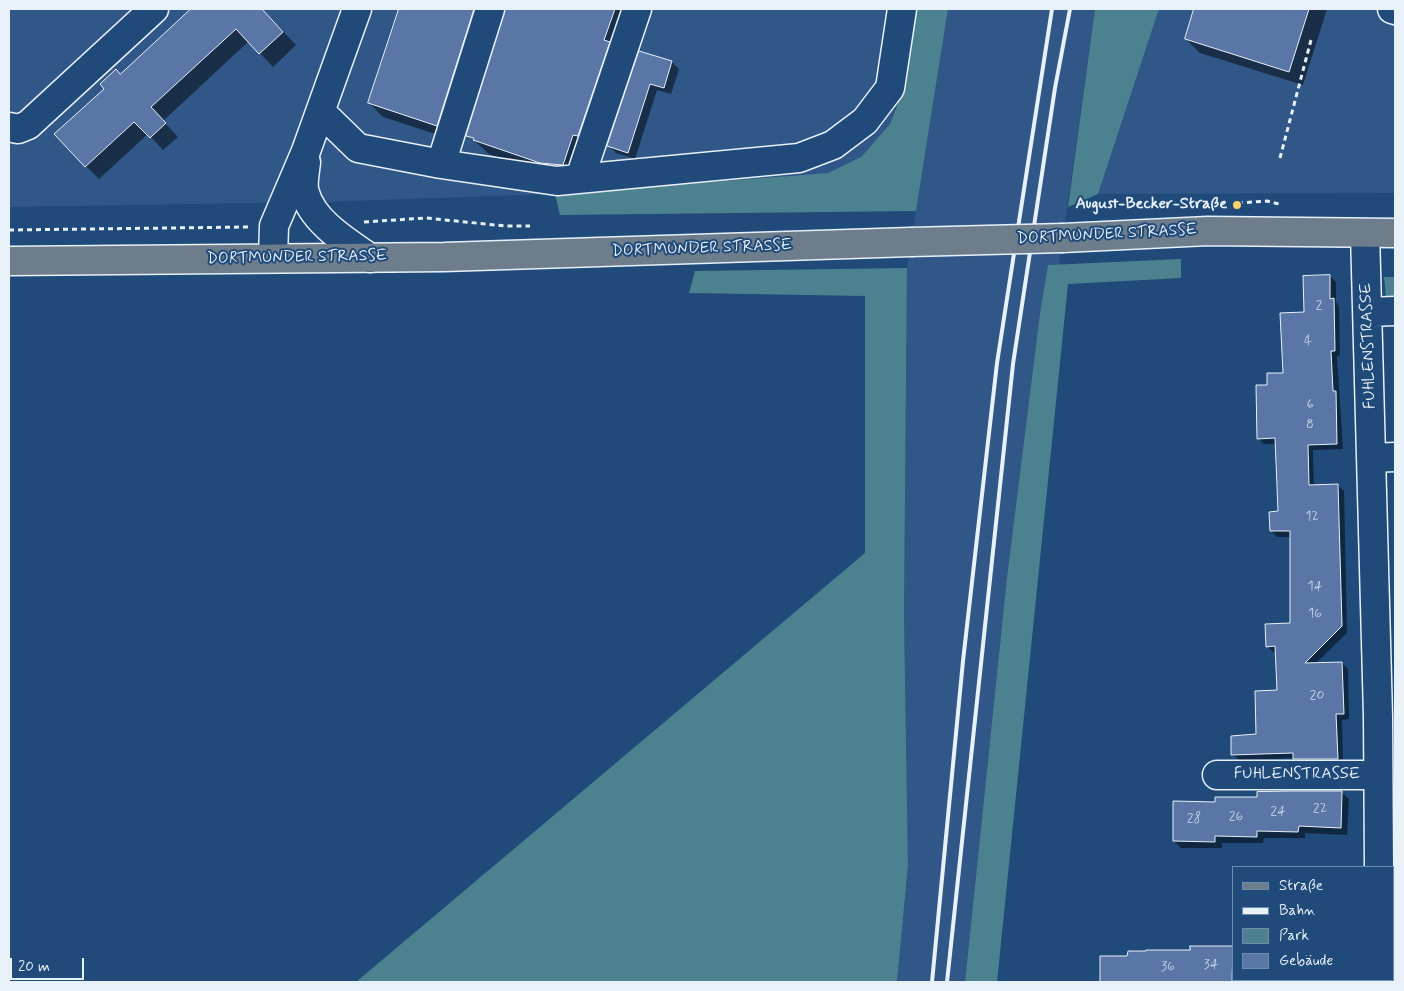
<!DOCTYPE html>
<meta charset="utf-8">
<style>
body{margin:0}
#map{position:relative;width:1404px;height:991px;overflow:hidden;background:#1f4a7a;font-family:Mynerve,sans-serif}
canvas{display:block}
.frame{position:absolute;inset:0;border:10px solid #e8f1f8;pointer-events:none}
.legend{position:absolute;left:1232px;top:866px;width:162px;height:115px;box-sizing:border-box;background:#1f4a7a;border:1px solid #6f8dac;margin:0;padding:6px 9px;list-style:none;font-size:15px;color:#e8f1f8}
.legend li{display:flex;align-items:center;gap:10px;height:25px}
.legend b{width:25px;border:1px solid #6f8dac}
.scale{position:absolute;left:10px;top:958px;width:74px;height:22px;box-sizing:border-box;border:2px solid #e8f1f8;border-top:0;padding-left:6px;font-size:15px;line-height:18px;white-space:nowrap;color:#e8f1f8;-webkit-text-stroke:4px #1f4a7a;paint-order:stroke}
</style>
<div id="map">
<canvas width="1404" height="991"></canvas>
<div class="frame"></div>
<ul class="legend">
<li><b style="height:6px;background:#6d7d8c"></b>Straße</li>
<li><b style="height:6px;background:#e8f1f8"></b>Bahn</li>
<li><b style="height:14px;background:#4c818f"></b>Park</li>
<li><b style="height:14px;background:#5976a7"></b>Gebäude</li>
</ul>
<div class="scale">20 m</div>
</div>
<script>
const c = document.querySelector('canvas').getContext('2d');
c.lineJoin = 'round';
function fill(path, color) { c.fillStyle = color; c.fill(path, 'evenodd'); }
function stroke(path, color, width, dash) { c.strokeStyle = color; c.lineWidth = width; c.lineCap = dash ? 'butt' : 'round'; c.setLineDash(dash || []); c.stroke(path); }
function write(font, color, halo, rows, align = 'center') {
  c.font = font + ' Mynerve,sans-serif'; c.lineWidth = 4; c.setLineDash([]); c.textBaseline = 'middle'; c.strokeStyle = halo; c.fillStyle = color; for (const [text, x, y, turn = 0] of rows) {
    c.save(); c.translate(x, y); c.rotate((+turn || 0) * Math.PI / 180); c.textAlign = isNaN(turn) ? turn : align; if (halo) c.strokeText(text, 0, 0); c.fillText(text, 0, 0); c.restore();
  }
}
fill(new Path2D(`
 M9,9H917L904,88L890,124L861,157L828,173L555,194L319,202L9,207Z
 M948,9H1095L1059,265L1048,266L1040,313L1007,577L965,982H897L908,866L904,615L907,268Z
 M1159,9H1395V193L1098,194Z`), '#305788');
fill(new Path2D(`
 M917,9H948L916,211L560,215L555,194L828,173L861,157L890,124L904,88Z
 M1095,9H1159L1098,194L1068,207Z
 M1181,259V278L1068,284L997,982H965L1007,577L1040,313L1048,265Z
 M907,268L904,615L908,866L897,982H356L865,553V296L689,293L695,271Z
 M1384,277H1395V297H1386Z`), '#4c818f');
fill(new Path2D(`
 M193,9H211L217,15L224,9H262L296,45L273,67L249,41L163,121L178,137L163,150L148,134L99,179L86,166L120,75Z
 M400,9H498L451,139L383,117L369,103Z
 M518,9H634L577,179L555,177L489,154L468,135Z
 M1196,9H1327L1303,85L1200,53L1186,39Z
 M640,52L672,62L679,69L671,94L657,90L635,159L616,153L609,146Z
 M1330,276L1336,282V302L1339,306L1340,356H1337L1343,449L1313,450V459L1314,486L1338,485L1344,491L1347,633L1315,664L1342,663L1348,669L1349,719L1342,720L1343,765H1301L1294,758L1239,760L1233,754L1257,736L1278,691L1276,652H1273L1267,646L1291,624V537H1277L1271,531L1280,513L1277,444H1264L1258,438L1268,386L1284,374L1305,313Z
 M1341,792L1349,799L1347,835L1305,833V838H1264L1263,843H1222V848H1181L1174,841L1217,803Z
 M1233,947V980H1349V982H1101L1102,958H1129Z`), '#0007');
const building = new Path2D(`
 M191,9H262L283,32L259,54L236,29L151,107L166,123L150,138L134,122L85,167L54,134L104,89L100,84L116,69L120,74Z
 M399,9H474L437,126L368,103Z
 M505,9H615L604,40L610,42L578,136L573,135L563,165L540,163L473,140L474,138L466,136Z
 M1194,9H1309L1289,72L1185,39Z
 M639,51L672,61L664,88L650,84L628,153L607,146Z
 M1330,275V299L1334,298L1335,351H1331L1333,391H1336L1337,444L1308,445L1309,485L1338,484L1342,626L1305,663L1342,662L1344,714H1336L1338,759H1293V753L1231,755V736L1256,734L1255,691L1277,690L1275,646L1266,647L1265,624L1290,623V531H1270L1269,512L1278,511L1275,438L1257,439L1256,385H1267V373H1283L1280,313L1304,312L1303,276Z
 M1294,791H1342L1341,828L1299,826L1298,832L1257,831V837L1215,836V842L1173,841V801L1215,802V797H1257V792Z
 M1190,946H1233L1232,982H1100V956H1127L1128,951H1146V950H1190Z`);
fill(building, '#5976a7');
stroke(building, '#e8f1f8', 1);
const minor = new Path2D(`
 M1392,9L1395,10
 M321,112L358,148L441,164L557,181L799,158L833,145L865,121L890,88L902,9
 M9,127L18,129L28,125L154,9
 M306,162C305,172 302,185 305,193C313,222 347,242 370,258
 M441,164L490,9
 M580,178L637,9
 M1365,233L1378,716L1379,867
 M273,258L274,226L306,151L357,9
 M1368,312L1395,311
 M1371,458L1395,457
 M1217,775H1377
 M1393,953H1395
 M1367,982L1368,980`);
const major = new Path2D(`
 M1063,238L1208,231L1395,233
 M9,261L444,257L911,242`);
stroke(minor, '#e8f1f8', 31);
stroke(major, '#e8f1f8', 31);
stroke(new Path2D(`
 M1280,158L1311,40
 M1238,203L1267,201L1279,204
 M364,222L426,218L505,226H530
 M9,230L248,227`), '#e8f1f8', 3, [5, 4]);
stroke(minor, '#1f4a7a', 28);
stroke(major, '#6d7d8c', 28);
stroke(new Path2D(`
 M932,982L963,661L997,363L1052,9
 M947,982L1013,364L1055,88L1070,9`), '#e8f1f8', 4);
const majorBridge = new Path2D(`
 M911,242L1063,238`);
stroke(majorBridge, '#e8f1f8', 31, []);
stroke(majorBridge, '#6d7d8c', 28);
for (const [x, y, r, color] of [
 [1237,205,5,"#ffd166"]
]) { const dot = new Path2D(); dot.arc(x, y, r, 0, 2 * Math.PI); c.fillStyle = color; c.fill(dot); stroke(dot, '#1f4a7a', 2); }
write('14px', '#c4d2e4', null, [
 ["2",1319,306],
 ["4",1308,342],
 ["6",1310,405],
 ["8",1310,425],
 ["12",1312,517],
 ["14",1315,587],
 ["16",1315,614],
 ["20",1317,696],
 ["22",1320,809],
 ["24",1278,812],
 ["26",1236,817],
 ["28",1194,819],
 ["34",1211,965],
 ["36",1168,967]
]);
write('bold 16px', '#e8f1f8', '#1f4a7a', [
 ["August-Becker-Straße",1227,205]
], 'right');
write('16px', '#e8f1f8', '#1f4a7a', [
 ["DORTMUNDER STRASSE",1107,235,-3],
 ["DORTMUNDER STRASSE",702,249,-2],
 ["DORTMUNDER STRASSE",297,258,-1],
 ["FUHLENSTRASSE",1369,346,-92],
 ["FUHLENSTRASSE",1297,775]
]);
</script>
